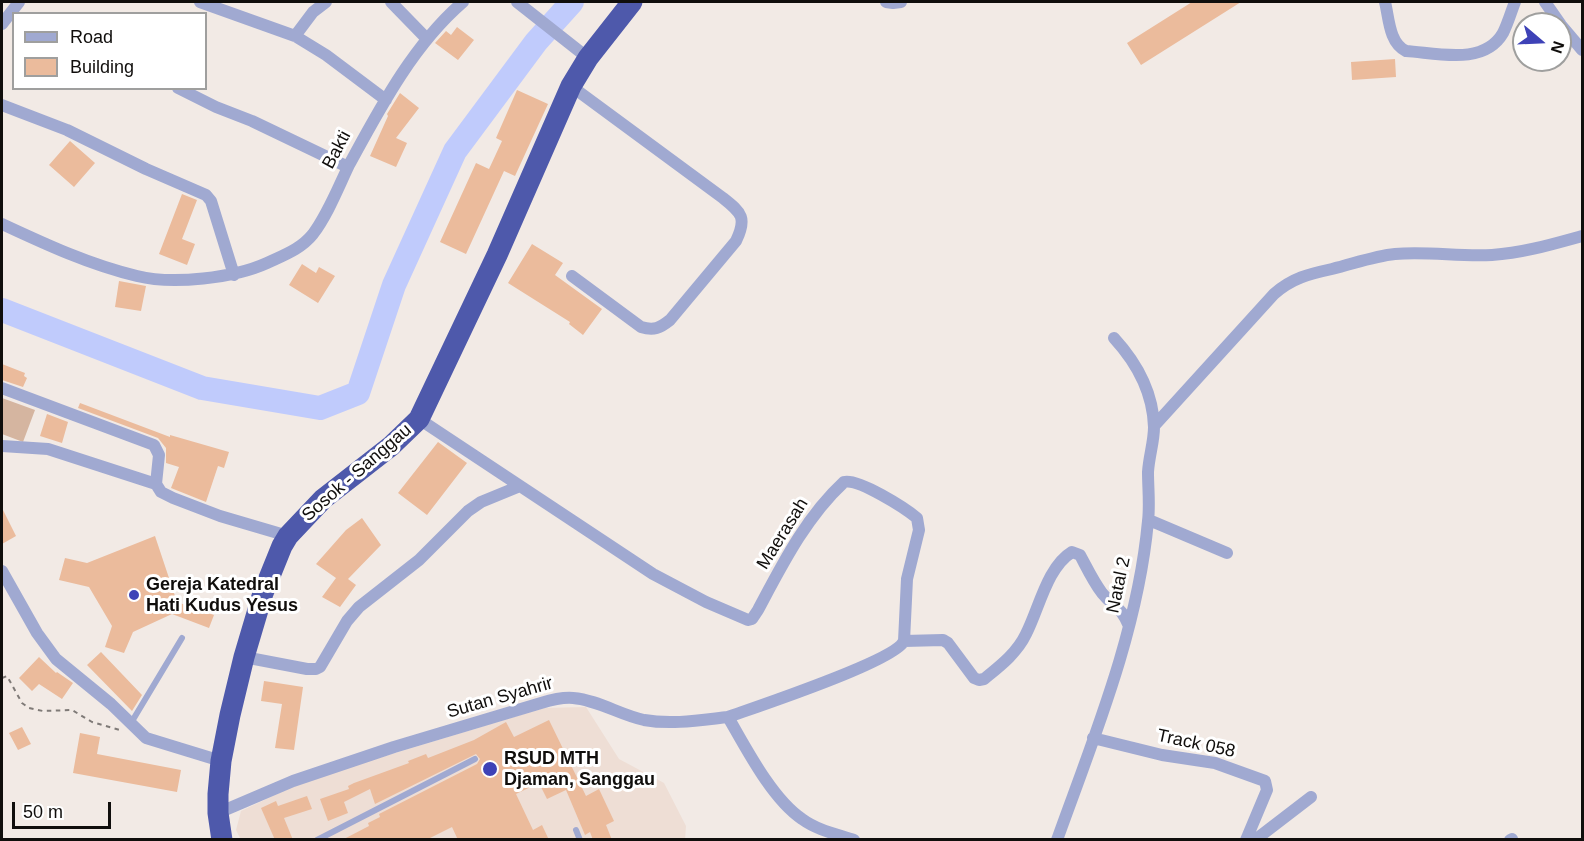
<!DOCTYPE html>
<style>
body{margin:0}
#map{position:relative;width:1584px;height:841px;overflow:hidden;background:#f2eae5;font-family:Arial,sans-serif}
canvas{display:block}
.frame{position:absolute;inset:0;border:3px solid #100e0c;pointer-events:none}
.legend{position:absolute;left:12px;top:12px;width:195px;height:78px;box-sizing:border-box;background:#fff;border:2px solid #9f9f9e;margin:0;padding:8px 10px;list-style:none;font-size:18px;color:#100e0c}
.legend li{display:flex;align-items:center;gap:12px;height:30px}
.legend b{width:30px;border:2px solid #9f9f9e}
.north{position:absolute;left:1512px;top:12px;width:60px;height:60px;box-sizing:border-box;background:#fff;border:2px solid #9f9f9e;border-radius:50%;rotate:109deg;font-size:16px;font-weight:700;line-height:24px;text-align:center;color:#100e0c}
.north::after{content:'';display:block;margin:auto;width:21px;height:27px;background:#3e42b7;clip-path:polygon(50% 0,100% 100%,50% 72%,0 100%)}
.scale{position:absolute;left:12px;top:802px;width:99px;height:27px;box-sizing:border-box;border:3px solid #100e0c;border-top:0;padding-left:8px;font-size:18px;line-height:21px;white-space:nowrap;color:#100e0c;-webkit-text-stroke:4px #fff;paint-order:stroke}
</style>
<div id="map">
<canvas width="1584" height="841"></canvas>
<div class="frame"></div>
<ul class="legend">
<li><b style="height:8px;background:#a0a9d1"></b>Road</li>
<li><b style="height:16px;background:#ebbb9c"></b>Building</li>
</ul>
<div class="north">N</div>
<div class="scale">50 m</div>
</div>
<script>
const c = document.querySelector('canvas').getContext('2d');
c.lineJoin = 'round';
function fill(path, color) { c.fillStyle = color; c.fill(path, 'evenodd'); }
function stroke(path, color, width, dash) { c.strokeStyle = color; c.lineWidth = width; c.lineCap = dash ? 'butt' : 'round'; c.setLineDash(dash || []); c.stroke(path); }
function write(font, color, halo, rows, align = 'center') {
  c.font = font + ' Arial,sans-serif'; c.lineWidth = 6; c.setLineDash([]); c.textBaseline = 'middle'; c.strokeStyle = halo; c.fillStyle = color; for (const [text, x, y, turn = 0] of rows) {
    c.save(); c.translate(x, y); c.rotate((+turn || 0) * Math.PI / 180); c.textAlign = isNaN(turn) ? turn : align; if (halo) c.strokeText(text, 0, 0); c.fillText(text, 0, 0); c.restore();
  }
}
fill(new Path2D(`
 M586,707L619,759L664,783L686,826L685,840H241L236,830L241,811L309,779L544,708Z`), '#eeded5');
fill(new Path2D(`
 M2,398L35,410L23,442L2,434Z`), '#d5b5a0');
stroke(new Path2D(`
 M2,310L202,388L320,408L358,393L394,285L455,151L536,42L572,2`), '#c0cbfc', 24);
fill(new Path2D(`
 M1192,2H1241L1141,65L1127,43Z
 M457,27L474,40L458,60L435,43L446,31L451,35Z
 M1395,59L1396,77L1352,80L1351,62Z
 M517,90L548,104L515,176L504,171L466,254L440,242L476,163L489,169L502,141L496,138Z
 M400,93L419,108L396,138L407,143L396,167L370,156L388,116L387,114Z
 M70,141L95,163L74,187L49,165Z
 M182,194L197,200L182,239L195,244L187,265L159,254Z
 M532,244L563,263L555,275L602,309L583,335L569,324L570,322L508,283Z
 M302,264L316,273L319,267L335,276L318,303L289,285Z
 M119,281L146,286L141,311L115,307Z
 M2,364L25,373L24,376L27,378L23,387L2,380Z
 M80,403L170,437V435L229,452L224,468L218,466L206,502L171,488L179,467L166,463V448L158,438L78,408Z
 M47,414L68,422L62,443L40,436Z
 M438,442L467,463L427,515L398,493Z
 M2,508L16,536L2,544Z
 M362,518L381,545L348,579L356,585L340,607L322,597L336,578L316,564L346,530Z
 M155,536L177,602L214,615L209,628L172,614L133,632L124,653L105,647L112,626L89,587L59,580L65,558L87,563Z
 M101,652L142,695L132,711L87,665Z
 M39,657L56,673L57,672L73,683L62,699L39,684L32,691L19,678Z
 M264,681L303,687L294,750L275,748L282,704L261,701Z
 M549,720L586,796L599,789L614,821L606,825L612,840H593L590,832L585,835L566,790L547,799L539,783L516,794L533,830L542,825L549,840H458L452,827L426,840H342L369,826L368,823L380,817L379,814L477,764L480,759L476,754L375,804L370,789L344,802L348,813L328,821L320,799L349,789L348,786L354,783L409,763L408,761L426,754L428,758L474,740L506,722L514,737Z
 M22,727L31,744L18,750L9,733Z
 M80,733L100,737L97,754L181,770L177,792L73,773Z
 M307,796L312,809L284,818L293,840H275L261,808L276,801L278,806Z`), '#ebbb9c');
stroke(new Path2D(`
 M2,678L7,676L22,703L29,708L43,711L72,710L92,722L120,730`), '#7f7a77', 2, [4.5, 4.5]);
stroke(new Path2D(`
 M131,723L182,638
 M576,830L580,840
 M317,840L475,759`), '#a0a9d1', 6);
stroke(new Path2D(`
 M200,2L295,36L326,55L386,100
 M391,2L427,39
 M517,2L588,58
 M886,2L893,3L901,2
 M1385,2C1389,18 1389,43 1406,51C1437,53 1484,66 1503,33C1508,23 1511,12 1515,2
 M1545,2L1561,25L1582,50
 M2,24L19,2
 M295,36L313,12L326,2
 M571,86L723,198C742,213 747,218 736,241L670,320C660,328 654,331 641,327L572,276
 M178,88L216,107L252,121L348,167
 M2,105L67,130L146,169L206,195L211,201L234,275
 M2,224C45,244 90,265 137,276C173,285 234,278 267,263C284,255 301,249 313,234C328,214 338,188 349,165C380,108 413,45 463,2
 M2,388L154,445L159,455L156,484L161,492L173,498L220,516L288,536
 M419,419L653,574L706,602L748,620L752,619L758,610C782,565 806,517 844,482C858,478 905,508 917,518L919,530L907,579L904,641C895,661 756,707 728,717
 M1154,426L1274,294C1292,278 1309,274 1332,269C1353,264 1374,256 1395,254C1428,251 1460,257 1492,255C1523,253 1553,244 1582,236
 M2,446L48,449L156,484
 M1149,520L1227,553
 M2,571L37,633L56,659L111,704L146,738L221,761
 M904,641L943,640L948,643L974,678L979,680L984,679C1000,666 1017,653 1026,634C1039,609 1047,567 1072,552L1080,555C1087,568 1093,581 1102,593C1114,608 1121,606 1129,626
 M244,657L307,669H316L320,667L347,621L359,607L419,560L468,511L481,502L520,486
 M1093,738L1162,755L1215,763L1265,781L1267,790L1246,840
 M218,813L293,781L394,747L541,703C551,700 562,697 573,698C598,700 620,715 644,720C672,725 701,720 728,717C746,748 772,799 802,819C817,830 836,834 854,840
 M1057,840C1094,737 1138,631 1148,521C1150,505 1148,488 1148,472C1149,456 1154,442 1154,427C1153,392 1136,362 1114,338
 M1255,840L1311,797
 M1510,840L1512,839`), '#a0a9d1', 12);
stroke(new Path2D(`
 M222,840L218,813V794L221,761L230,715L244,657L263,593L282,546L288,536L323,499L391,446L419,419L497,255L571,86L588,58L632,2`), '#4e59ab', 21);
for (const [x, y, r, color] of [
 [134,595,6,"#3e42b7"],
 [490,769,8,"#3e42b7"]
]) { const dot = new Path2D(); dot.arc(x, y, r, 0, 2 * Math.PI); c.fillStyle = color; c.fill(dot); stroke(dot, '#fff', 2); }
write('18px', '#100e0c', '#fff', [
 ["Bakti",337,150,-62],
 ["Sosok - Sanggau",357,473,-41],
 ["Maerasah",783,534,-58],
 ["Natal 2",1119,585,-78],
 ["Sutan Syahrir",500,698,-16],
 ["Track 058",1196,744,12]
]);
write('bold 18px', '#100e0c', '#fff', [
 ["Gereja Katedral",146,585],
 ["Hati Kudus Yesus",146,606],
 ["RSUD MTH",504,759],
 ["Djaman, Sanggau",504,780]
], 'left');
</script>
